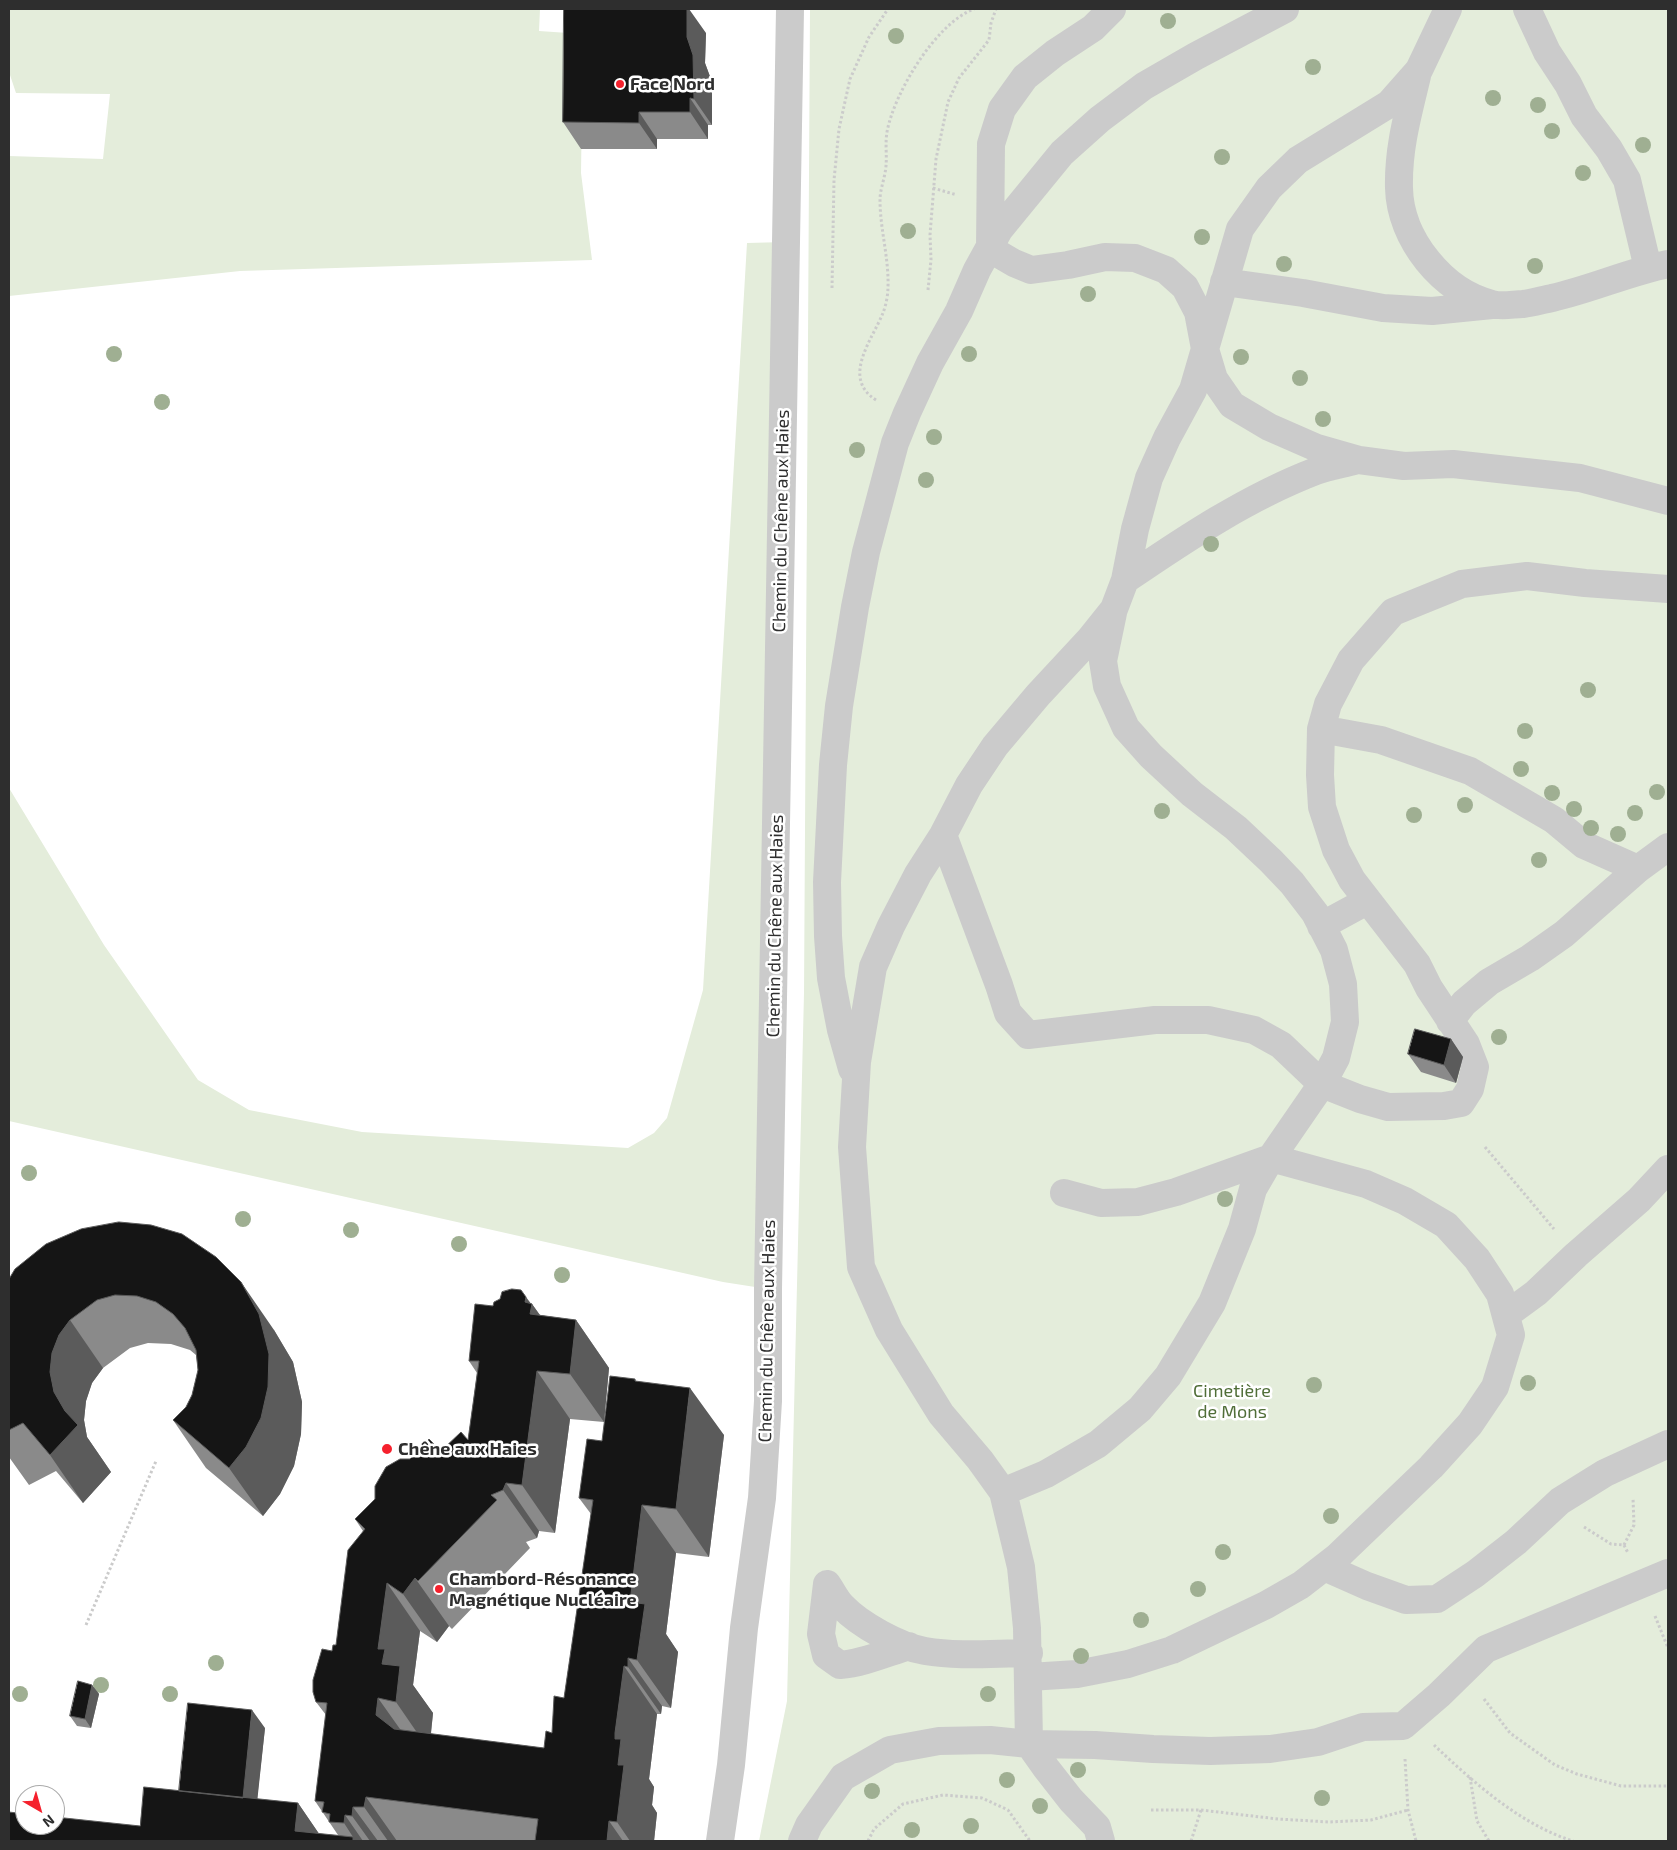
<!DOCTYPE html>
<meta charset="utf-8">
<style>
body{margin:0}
#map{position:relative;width:1677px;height:1850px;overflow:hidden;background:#fff;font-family:"Exo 2",sans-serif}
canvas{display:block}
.frame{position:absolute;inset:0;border:10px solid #2e2e2e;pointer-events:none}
.north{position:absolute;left:15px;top:1785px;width:50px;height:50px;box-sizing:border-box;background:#fff;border:1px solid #ababab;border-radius:50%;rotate:142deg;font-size:14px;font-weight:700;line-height:20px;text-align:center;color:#2e2e2e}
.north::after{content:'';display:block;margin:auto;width:18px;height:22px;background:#f5212d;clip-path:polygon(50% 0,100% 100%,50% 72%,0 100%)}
</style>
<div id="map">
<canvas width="1677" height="1850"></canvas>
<div class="frame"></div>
<div class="north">N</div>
</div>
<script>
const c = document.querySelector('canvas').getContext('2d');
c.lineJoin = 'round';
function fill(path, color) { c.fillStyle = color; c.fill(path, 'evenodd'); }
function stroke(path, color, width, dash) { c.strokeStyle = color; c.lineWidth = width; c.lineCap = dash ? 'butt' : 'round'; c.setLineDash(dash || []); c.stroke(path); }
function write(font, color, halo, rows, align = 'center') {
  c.font = font + ' "Exo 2",sans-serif'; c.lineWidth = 5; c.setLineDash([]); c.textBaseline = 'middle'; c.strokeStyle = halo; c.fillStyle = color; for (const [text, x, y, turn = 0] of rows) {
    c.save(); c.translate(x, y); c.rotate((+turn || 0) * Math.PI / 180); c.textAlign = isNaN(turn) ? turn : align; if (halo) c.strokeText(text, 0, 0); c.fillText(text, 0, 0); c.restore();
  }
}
fill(new Path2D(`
 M9,9H540L539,31L583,34L581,173L592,260L240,271L9,296V156L103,159L110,94L16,93L9,72Z
 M810,9H1668V1841H759L787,1701L804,993Z
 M785,242L768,1289L723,1282L9,1121V788L104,945L198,1080L249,1110L362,1132L628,1148L654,1133L667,1118L703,990L747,243Z`), '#e4eddb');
stroke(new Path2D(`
 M933,188L957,195
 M832,288L834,180L839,129L850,79L869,37L888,9
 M928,290L931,260L930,235L936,159L948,102L959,78L989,40L991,23L996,9
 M876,400C841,378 872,340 883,313C886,305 888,295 888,287C889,258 880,229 880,200C880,189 885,178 886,166C887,155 885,143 887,132C894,93 936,23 974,9
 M1485,1147L1554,1229
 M1584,1527L1611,1544L1624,1545L1628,1553
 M1624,1545L1634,1525L1633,1498
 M1655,1616L1668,1648
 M86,1625L156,1461
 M1484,1699L1510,1733L1555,1765L1577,1774L1621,1786H1668
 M1434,1745C1473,1782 1521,1825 1573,1841
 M1405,1759L1408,1810L1416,1841
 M1470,1777L1477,1821L1489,1841
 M1151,1810H1201L1278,1819L1329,1822L1371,1820L1408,1810
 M868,1841L874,1829L903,1804L943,1795L982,1798L1008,1810L1030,1841
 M1191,1841L1201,1810`), '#cbcbcb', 3, [2.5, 2.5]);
stroke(new Path2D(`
 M1112,9L1093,28L1055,53L1025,77L1002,109L991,144L990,249L1014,263L1031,270L1068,265L1105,257L1135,258L1166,270L1185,287L1198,312L1205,349L1214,379L1232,405L1269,427L1317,448L1359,460L1404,466L1453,464L1580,478L1668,501
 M1527,9L1547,52L1568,84L1584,116L1609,149L1627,180L1648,268
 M1417,76C1408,114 1398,148 1399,188C1400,239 1443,292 1492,304C1501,307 1514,304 1523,304C1532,303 1542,300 1552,298C1592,289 1629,272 1668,264
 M1224,282L1303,293L1383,308L1432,311L1492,305
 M1125,580C1185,539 1248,497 1316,471C1329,466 1344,464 1357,460
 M1321,729L1381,740L1470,771L1554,820L1584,845L1638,869
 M943,835L999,985L1008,1013L1028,1035L1155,1020H1208L1254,1030L1281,1045L1322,1084L1360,1099L1388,1107L1444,1106L1461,1103L1470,1089L1475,1067L1466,1044L1429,988L1417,964L1352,880L1336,850L1322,807L1320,775L1321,729L1328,704L1351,660L1393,612L1462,584L1527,576L1585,583L1668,589
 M1321,926L1367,901
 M1450,1021L1464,1003L1489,982L1530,958L1564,934L1638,869L1668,847
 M852,1069L841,1030L831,978L828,936L827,882L833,765L839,706L855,607L866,552L895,443L907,413L930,363L959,311L977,270L999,230L1062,153L1100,119L1144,86L1196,56L1285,9
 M1506,1315L1536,1293L1576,1255L1639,1200L1668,1169
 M1003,1492L1046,1474L1098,1444L1140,1409L1168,1376L1212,1303L1242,1229L1253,1189L1271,1158L1322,1084L1336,1058L1345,1022L1343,984L1334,950L1315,913L1292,883L1271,861L1236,828L1192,794L1151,756L1126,728L1107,686L1103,661L1113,613
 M1324,1567L1367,1586L1406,1600L1437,1599L1475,1574L1516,1542L1560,1501L1605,1473L1668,1444
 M909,1646C886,1653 864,1663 840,1665L826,1655L821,1634L827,1584C832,1591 836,1600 842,1606C860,1625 900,1647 925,1651C959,1657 995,1653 1029,1653
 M1029,1677L1077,1674L1128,1664L1172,1650L1266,1605L1301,1585L1337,1557L1431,1467L1470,1424L1495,1387L1511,1335L1500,1294L1477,1259L1446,1225L1405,1201L1366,1184L1271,1158L1176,1192L1138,1202L1101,1203L1064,1193
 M720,1841L731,1765L744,1628L762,1498L768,1401V1289L790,9
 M802,1841L809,1825L843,1777L890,1750L939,1741L990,1740L1029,1744L1095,1745L1153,1749L1210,1751L1270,1749L1318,1742L1363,1727L1403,1726L1439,1695L1486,1649L1668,1573
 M1101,1841L1097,1827L1071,1800L1046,1768L1029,1744L1027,1628L1021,1567L1003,1492L980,1460L941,1414L889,1330L861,1267L852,1147L857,1062L873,967L891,926L918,874L943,835L969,785L995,746L1038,695L1090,639L1114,609L1125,580L1135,529L1149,478L1167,438L1193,390L1240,229L1269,188L1298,160L1389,104L1419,70L1448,9`), '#cbcbcb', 28);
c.fillStyle = '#9faf92';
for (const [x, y] of [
 [1168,21],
 [896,36],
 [1313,67],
 [1493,98],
 [1538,105],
 [1552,131],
 [1643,145],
 [1222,157],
 [1583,173],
 [908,231],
 [1202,237],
 [1284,264],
 [1535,266],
 [1088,294],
 [114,354],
 [969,354],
 [1241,357],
 [1300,378],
 [162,402],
 [1323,419],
 [934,437],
 [857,450],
 [926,480],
 [1211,544],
 [1588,690],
 [1525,731],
 [1521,769],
 [1657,792],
 [1552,793],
 [1465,805],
 [1574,809],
 [1162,811],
 [1635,813],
 [1414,815],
 [1591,828],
 [1618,834],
 [1539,860],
 [1499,1037],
 [29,1173],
 [1225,1199],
 [243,1219],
 [351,1230],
 [459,1244],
 [562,1275],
 [1528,1383],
 [1314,1385],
 [1331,1516],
 [1223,1552],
 [1198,1589],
 [1141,1620],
 [1081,1656],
 [216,1663],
 [101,1685],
 [20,1694],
 [170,1694],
 [988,1694],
 [1078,1770],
 [1007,1780],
 [872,1791],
 [1322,1798],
 [1040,1806],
 [971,1826],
 [912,1830]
]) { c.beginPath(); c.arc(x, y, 8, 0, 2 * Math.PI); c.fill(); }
fill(new Path2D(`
 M706,33L705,63L712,82V125H708V139H657V149H581L563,122Z
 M1451,1039L1463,1057L1456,1083L1421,1072L1408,1054Z
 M46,1244L274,1330L293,1362L302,1402L301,1434L294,1466L280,1494L263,1516L206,1468L173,1420L186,1407L192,1395L198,1370L196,1355L190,1350L171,1344L148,1343L130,1348L103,1368L92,1383L86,1401L84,1420L87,1437L111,1472L83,1503L56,1471L29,1485L9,1457V1430Z
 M531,1303L532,1304L540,1315L576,1320L609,1368L604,1422L570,1419L555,1533L539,1531L537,1538L526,1542L530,1548L452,1629L449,1626L437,1642L420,1631L413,1685L433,1713L431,1734L544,1748L552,1733L564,1698L591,1514L579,1498L602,1441L635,1379L636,1381L724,1435L709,1557L676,1553L666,1634L678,1652L671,1708L662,1706L661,1714H657L649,1779L654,1787L652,1805L657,1813L654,1841H9L140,1826L179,1791L265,1728L257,1799L298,1803L319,1834L338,1835L315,1801L326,1715L316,1702L332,1651L336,1645L363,1531L355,1519L375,1499L410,1459L441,1451L468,1440L477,1373L469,1361L493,1306Z
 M92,1685L99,1694L91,1728L77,1726L70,1716Z`), '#8a8a8a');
fill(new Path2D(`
 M687,9H689L706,33L705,63L712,82V125L694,99L687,37Z
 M690,98L708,125V139L690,112Z
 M639,112L657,139V149L639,123Z
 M1451,1039L1463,1057L1456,1083L1444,1065Z
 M241,1282L274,1330L293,1362L302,1402L301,1434L294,1466L280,1494L263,1516L229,1468Z
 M526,1297L532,1305V1304L566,1352L530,1314L525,1302Z
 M70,1320L103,1368L92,1383L86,1401L84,1420L87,1437L111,1472L83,1503L50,1455L65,1411L54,1392L50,1372L52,1353L59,1335Z
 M576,1320L609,1368L604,1422L570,1374Z
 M537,1371L570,1419L555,1533L522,1485Z
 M690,1388L724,1435L709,1557L676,1509Z
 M506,1483L539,1531L537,1538L503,1490Z
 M642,1505L676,1553L666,1634L678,1652L671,1708L637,1660L630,1602Z
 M415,1578L449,1626L437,1642L403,1594Z
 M387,1583L420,1631L413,1685L433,1713L429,1750L396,1702L382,1664L378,1649Z
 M628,1658L662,1706L661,1714L628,1667Z
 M624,1666L657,1714L649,1779L654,1787L652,1805L657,1813L654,1841H630L617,1822L618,1765L615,1739V1733Z
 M92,1685L99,1694L91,1728L85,1719Z
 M378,1698L412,1746L376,1715Z
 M252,1710L265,1728L254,1831L241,1813Z
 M366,1797L397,1841H388L364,1807Z
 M298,1803L322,1838L295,1831Z
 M353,1807L378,1841H370L352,1816Z
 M345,1815L363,1841H353V1837L344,1823Z
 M609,1821L623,1841H607Z`), '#5b5b5b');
const building = new Path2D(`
 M564,9H687V37L693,55L694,99L690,98V112H639V123L563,122Z
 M1415,1029L1451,1039L1444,1065L1408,1054Z
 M119,1222L151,1225L182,1234L216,1257L241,1282L259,1314L269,1354L268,1387L261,1418L246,1447L229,1468L173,1420L186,1407L192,1395L198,1370L196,1350L185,1328L173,1314L156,1302L137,1296L115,1295L97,1300L70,1320L59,1335L52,1353L50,1372L54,1392L65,1411L78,1425L50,1455L23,1423L9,1430V1279L15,1269L46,1244L81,1229Z
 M512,1289L521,1290L526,1297L525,1302L532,1304L530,1314L576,1320L570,1374L537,1371L522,1485L506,1483L503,1490L491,1495L497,1500L418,1581L415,1578L403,1594L387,1583L378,1649H385L382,1664L400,1666L396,1702L378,1698L376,1715L394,1729L544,1748L546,1731L552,1733L554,1697V1696L564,1698L593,1500L579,1498L587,1439L602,1441L610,1376L635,1379V1381L690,1388L676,1509L642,1505L630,1602L645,1604L637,1660L628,1658V1667L624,1666L615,1733V1739H621L618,1765H624L617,1822L609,1821L607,1841H535L538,1819L366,1797L364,1807H353L352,1816L345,1815L344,1823L329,1822L330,1814L322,1812L324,1802L315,1801L327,1703L316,1702L313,1692V1680L322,1649L332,1651L333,1645H336L348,1550L365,1529L355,1519L375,1499V1486L386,1467L400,1459H410L429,1439L441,1451L461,1432L468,1440L479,1361H469L475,1304L493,1306L494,1302L500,1299L502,1292Z
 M78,1681L92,1685L85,1719L70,1716Z
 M188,1703L252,1710L243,1798L179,1791Z
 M144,1787L298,1803L295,1831L353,1837V1841H9V1812L25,1814V1825H55V1817L140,1826Z`);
fill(building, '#151515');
stroke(building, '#5b5b5b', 1);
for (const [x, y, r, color] of [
 [620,84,5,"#f5212d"],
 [387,1449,6,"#f5212d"],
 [439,1589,5,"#f5212d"]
]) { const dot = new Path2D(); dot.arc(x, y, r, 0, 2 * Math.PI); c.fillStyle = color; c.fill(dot); stroke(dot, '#fff', 2); }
write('bold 18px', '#2e2e2e', '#fff', [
 ["Face Nord",630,84],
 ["Chêne aux Haies",398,1449],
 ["Chambord-Résonance",449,1579],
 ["Magnétique Nucléaire",449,1600]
], 'left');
write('18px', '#2e2e2e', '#fff', [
 ["Chemin du Chêne aux Haies",781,521,-89],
 ["Chemin du Chêne aux Haies",775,926,-89],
 ["Chemin du Chêne aux Haies",767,1331,-89]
]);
write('18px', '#506e38', '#fff', [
 ["Cimetière",1232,1391],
 ["de Mons",1232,1412]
]);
</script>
